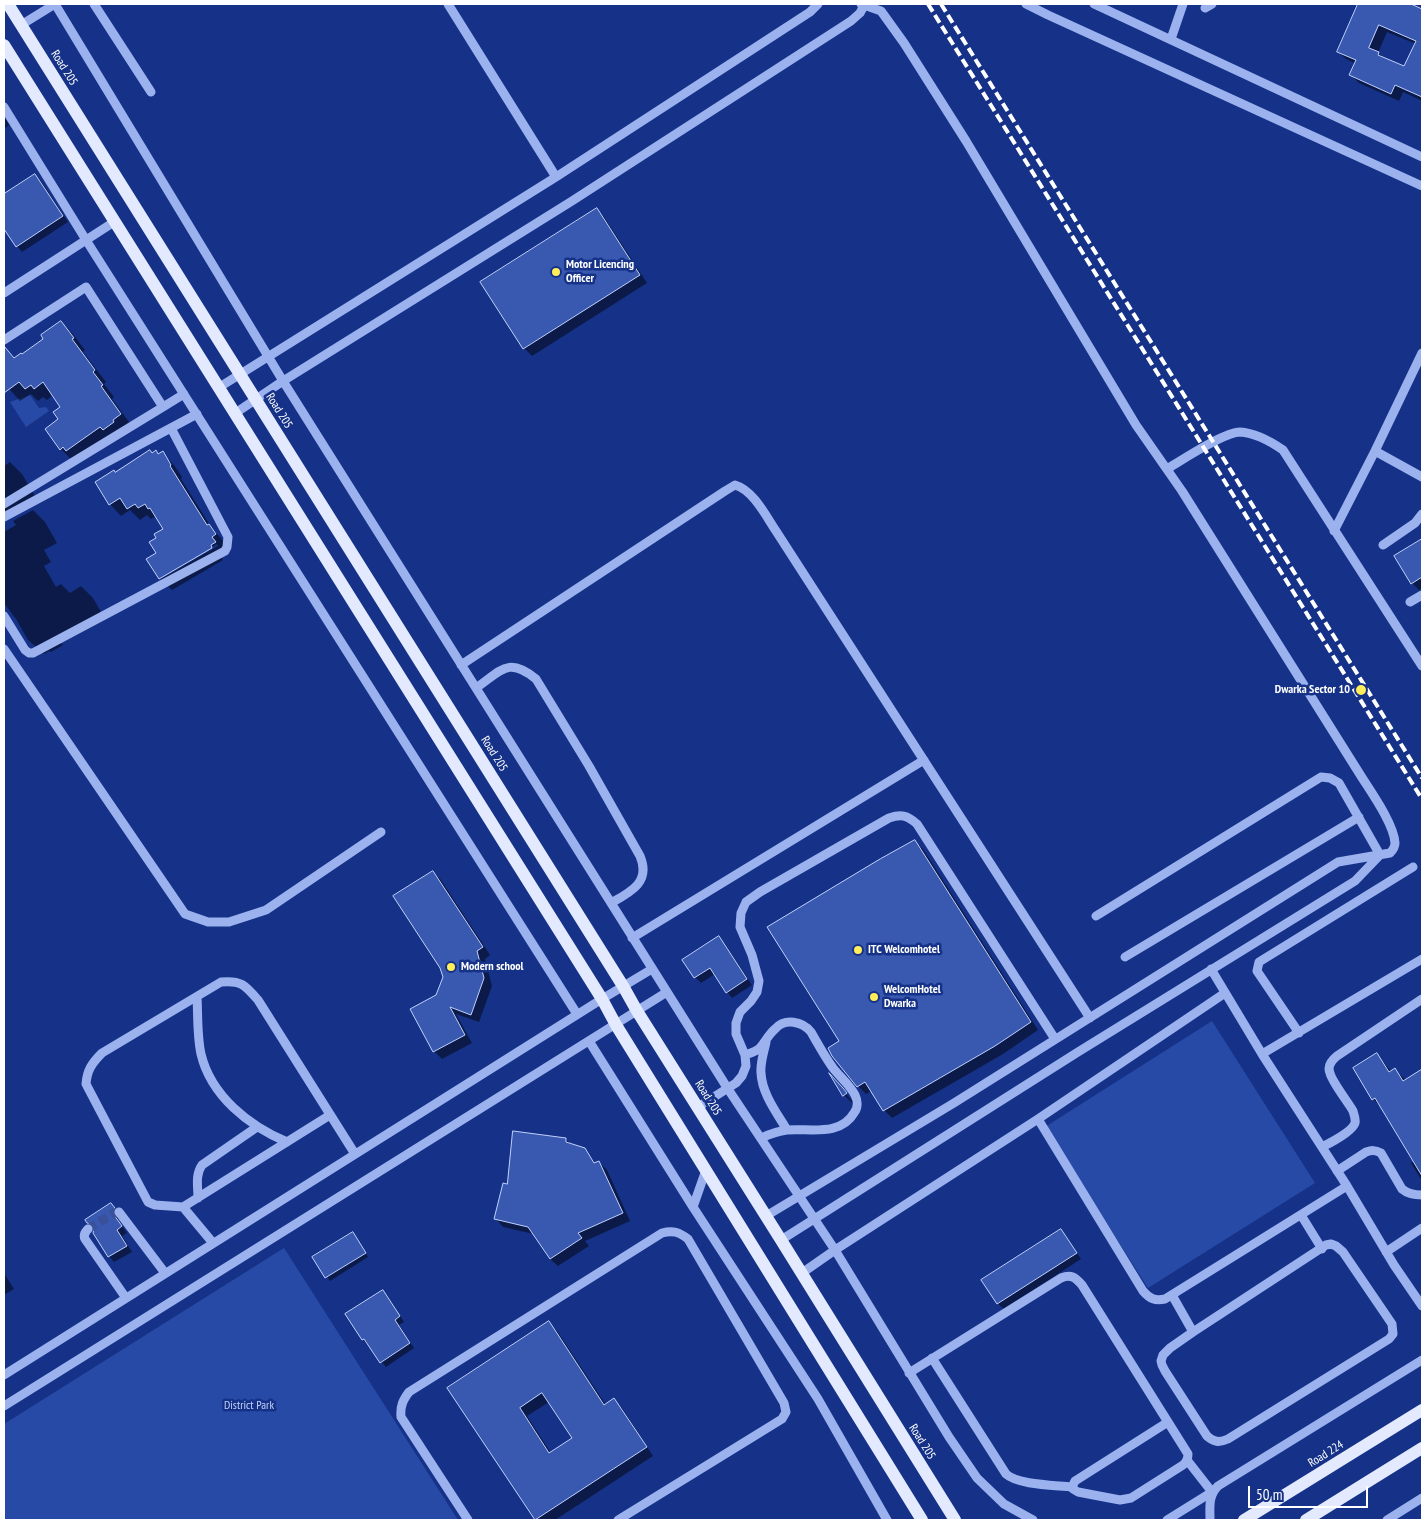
<!DOCTYPE html>
<style>
body{margin:0}
#map{position:relative;width:1426px;height:1524px;overflow:hidden;background:#153288;font-family:"PT Sans Narrow",sans-serif}
canvas{display:block}
.frame{position:absolute;inset:0;border:5px solid #fff;pointer-events:none}
.scale{position:absolute;left:1248px;top:1486px;width:120px;height:22px;box-sizing:border-box;border:2px solid #fff;border-top:0;padding-left:6px;font-size:15px;line-height:18px;white-space:nowrap;color:#fff;-webkit-text-stroke:4px #153288;paint-order:stroke}
</style>
<div id="map">
<canvas width="1426" height="1524"></canvas>
<div class="frame"></div>
<div class="scale">50 m</div>
</div>
<script>
const c = document.querySelector('canvas').getContext('2d');
c.lineJoin = 'round';
function fill(path, color) { c.fillStyle = color; c.fill(path, 'evenodd'); }
function stroke(path, color, width, dash) { c.strokeStyle = color; c.lineWidth = width; c.lineCap = dash ? 'butt' : 'round'; c.setLineDash(dash || []); c.stroke(path); }
function write(font, color, halo, rows, align = 'center') {
  c.font = font + ' "PT Sans Narrow",sans-serif'; c.lineWidth = 5; c.setLineDash([]); c.textBaseline = 'middle'; c.strokeStyle = halo; c.fillStyle = color; for (const [text, x, y, turn = 0] of rows) {
    c.save(); c.translate(x, y); c.rotate((+turn || 0) * Math.PI / 180); c.textAlign = isNaN(turn) ? turn : align; if (halo) c.strokeText(text, 0, 0); c.fillText(text, 0, 0); c.restore();
  }
}
fill(new Path2D(`
 M30,395L39,408L46,407L49,411L26,427L10,402Z
 M1212,1021L1315,1183L1148,1288L1045,1127Z
 M284,1248L458,1520H4V1424Z`), '#274aa7');
fill(new Path2D(`
 M1359,4H1381L1388,7L1390,4H1408L1422,10V101L1403,92L1399,101L1359,83L1351,75L1356,64L1346,59L1338,52ZM1387,32L1416,44L1405,68L1384,58L1378,53Z
 M4,116L9,125L4,129Z
 M35,175L41,181L68,222L22,252L17,246L4,226V196Z
 M597,209L604,217L647,283L532,356L524,348Z
 M61,322L73,334L85,350L83,352L106,382L104,384L114,397L112,399L132,426L125,434L116,441L113,438L73,461L61,449V407L53,395L47,400L43,397L38,401L31,394L20,401L4,383V355L8,352L15,359L45,339Z
 M156,452L159,455L162,453L174,465L182,477L181,479L213,530L220,537L227,547L222,558L223,560L172,590L160,578L158,539L165,529L156,516L151,519L147,515L140,520L130,510L121,516L110,504L116,473ZM217,544L218,546L161,579V576Z
 M10,462L22,474L35,496L4,518V466Z
 M33,510L45,522L57,543L44,550L51,562L44,566L56,587L61,584L70,593L81,586L93,598L104,617L100,620L101,622L61,643L63,645L51,652L49,651L44,654L28,640L16,619L4,603V532L16,525L13,521Z
 M1422,541V588L1419,590L1412,583L1396,557Z
 M915,842L923,849L1038,1030L1003,1054L892,1118L884,1110L872,1091L866,1094L858,1086L841,1042Z
 M433,872L441,880L490,955L485,959L492,986L479,1022L456,1014L472,1043L442,1059L434,1051L412,1010L437,996L444,977Z
 M718,938L724,943L752,985L732,998L727,992L715,974L701,983L695,977Z
 M1377,1055L1392,1072L1395,1070L1406,1080L1422,1071V1181L1411,1163L1415,1161L1384,1110L1373,1099Z
 M835,1081L853,1102L852,1103L844,1095Z
 M566,1139L572,1146L584,1149L596,1164L599,1162L607,1170L630,1221L585,1241L589,1246L558,1266L550,1259L534,1234L503,1227L496,1219L508,1185Z
 M111,1204L120,1214L118,1219L119,1222L127,1233L122,1236L132,1252L114,1262L109,1256L94,1228L88,1222Z
 M1060,1230L1066,1236L1081,1259L1004,1309L998,1304L983,1281Z
 M356,1237L368,1257L330,1281L314,1257Z
 M4,1273L14,1289L4,1295Z
 M383,1292L388,1297L404,1322L399,1325L414,1348L386,1367L363,1340Z
 M549,1323L557,1331L606,1405L614,1400L622,1408L653,1456L555,1520H536L449,1389ZM549,1402L573,1438L551,1453L527,1416Z`), '#0007');
const building = new Path2D(`
 M1358,4H1411L1422,9V97L1395,85L1391,94L1349,75L1356,60L1337,52ZM1379,25L1416,41L1404,66L1378,55L1379,52L1369,48Z
 M35,174L63,216L16,247L4,229V194Z
 M597,208L640,275L523,349L480,282Z
 M61,321L74,338L72,339L95,370L93,372L103,385L101,386L121,414L113,420L114,422L103,430L100,427L66,451L63,447L60,450L45,429L58,419L53,412L60,407L43,382L34,389L31,385L25,389L19,382L4,393V346L14,358L21,353L22,354L43,339L41,335Z
 M150,450L152,453L156,450L158,454L163,451L171,465L170,466L207,525L209,524L216,534L212,537L216,542L211,545L212,548L159,579L146,559L156,553L149,542L156,538L154,534L163,529L150,508L148,509L145,504L138,508L135,504L127,509L120,498L109,505L95,482L114,470L115,472Z
 M1422,539V577L1411,584L1394,556Z
 M915,840L1031,1022L995,1046L883,1111L865,1082L857,1087L832,1056L828,1048L839,1041L767,927L880,859Z
 M433,871L483,947L477,951L484,978L471,1015L450,1007L465,1035L433,1052L410,1009L436,995L443,977L440,968L393,896Z
 M719,936L747,979L726,993L710,968L694,978L682,960Z
 M1377,1053L1389,1072L1395,1068L1403,1081L1422,1069V1176L1375,1098L1372,1100L1353,1068Z
 M829,1073L843,1088L847,1093L843,1096Z
 M513,1131L566,1138V1142L585,1148L594,1163L599,1161L623,1213L578,1233L582,1238L550,1259L528,1227L494,1219L503,1183L507,1184Z
 M111,1203L115,1208L113,1212L114,1215L122,1226L117,1230L127,1246L108,1257L93,1233L94,1228L93,1225L87,1223L85,1220Z
 M1061,1229L1077,1253L997,1304L981,1280Z
 M353,1232L366,1253L325,1278L312,1257Z
 M383,1290L400,1316L395,1320L410,1343L380,1363L364,1339L362,1340L345,1314Z
 M549,1321L604,1405L614,1398L647,1447L535,1520L447,1388ZM542,1393L572,1438L549,1453L520,1408Z`);
fill(building, '#3958b0');
stroke(building, '#c1d1fb', 1);
stroke(new Path2D(`
 M88,1229L114,1213L119,1212`), '#38519a', 9, [9, 4.5]);
stroke(new Path2D(`
 M55,4L283,381L728,1089L835,1250L949,1437L977,1478L1004,1504L1033,1520
 M94,4L151,92
 M448,4L556,177
 M1026,4L1048,15L1422,186
 M1094,4L1422,157
 M1205,8L1212,4
 M21,25L55,4
 M1171,39L1183,4
 M4,107L86,240L577,1014
 M4,293L114,222
 M4,340L86,287L163,407L184,394
 M218,388L556,177L810,12L818,4
 M234,414L283,381L572,201L851,21L860,13L865,4
 M1375,451L1422,477
 M1167,469C1182,460 1224,432 1240,432C1256,433 1270,441 1283,450L1422,666
 M4,504L163,407
 M4,517L197,414
 M1334,531L1375,451L1422,353
 M1383,545L1415,523L1422,514
 M1410,602L1422,595
 M4,616L25,650L29,653H33L225,551L227,547L228,537L171,428
 M4,649L185,914L208,922H229L266,910L381,832
 M461,665L725,491L735,485C753,490 766,516 776,531L1090,1018
 M476,688C501,671 508,656 536,679L589,766L640,856C651,882 631,892 611,903
 M1096,916L1321,777L1330,778L1339,783L1380,855
 M632,938L924,760
 M1125,957L1359,817
 M1211,969L1262,1054L1347,1186L1394,1265L1422,1306
 M197,997C198,1015 197,1036 201,1054C211,1096 249,1126 287,1142
 M1299,1033L1257,971L1259,962L1413,867
 M589,1041L693,1207
 M766,1042C764,1052 760,1063 761,1073C762,1094 777,1113 787,1130
 M1262,1054L1422,959
 M745,1055C751,1053 755,1052 760,1048C765,1042 769,1034 775,1029C785,1018 802,1021 811,1032C818,1044 825,1057 833,1068C840,1077 850,1085 855,1095C858,1101 858,1108 854,1113C840,1137 809,1128 787,1130C778,1131 770,1134 761,1138
 M698,1107L736,1083L742,1076L746,1066L745,1055L736,1034V1023L740,1012L751,1001L757,992L759,981L752,955L740,927L741,913L746,902L760,892L889,818C901,814 907,815 917,824L1055,1039
 M1038,1119L1143,1291C1150,1299 1155,1301 1165,1299L1347,1186
 M1322,1147C1330,1143 1352,1132 1355,1123C1356,1119 1354,1115 1353,1111C1348,1102 1332,1082 1330,1073C1327,1066 1332,1060 1337,1056L1422,999
 M706,1170L693,1207L818,1399L887,1520
 M1337,1171L1366,1152C1372,1150 1375,1150 1381,1153L1402,1189C1408,1194 1415,1195 1422,1195
 M198,1198C198,1187 195,1175 202,1165L257,1127
 M183,1207L330,1115
 M119,1212L165,1273
 M1301,1215L1322,1249
 M766,1216L954,1103L1338,862L1390,853C1393,850 1395,847 1395,843C1394,824 1371,792 1361,776L1182,491L1136,425L966,141L904,43L881,11L861,4
 M88,1229C85,1232 83,1235 85,1239L126,1298
 M781,1240L1078,1052L1355,881L1380,855
 M213,1243L183,1207L155,1205L148,1202L86,1084C87,1070 92,1063 102,1053L221,982C241,980 245,985 258,1000L355,1154
 M1331,1244L1336,1246L1343,1252L1392,1324L1393,1334L1389,1339L1228,1439C1219,1443 1214,1442 1207,1436L1165,1371L1162,1365L1161,1361L1163,1355L1170,1348L1193,1332L1326,1245Z
 M1386,1252L1422,1228
 M802,1273L835,1250L1038,1119L1225,993
 M1172,1295L1193,1332
 M932,1358L1006,1474C1018,1485 1054,1485 1072,1487
 M909,1373L1061,1278C1071,1274 1075,1277 1082,1285L1188,1454C1188,1459 1187,1462 1183,1465L1131,1498L1120,1500L1078,1492L1073,1489L1072,1487L1075,1481L1168,1422
 M4,1375L602,999L652,969
 M4,1406L667,992
 M468,1520L401,1417C400,1406 403,1400 409,1392L662,1233C673,1230 679,1232 688,1239L784,1403L786,1412L782,1419L618,1520
 M1167,1520L1212,1492L1187,1460
 M1210,1520C1210,1507 1208,1496 1218,1486L1422,1360
 M1387,1520L1422,1498`), '#9bb2ef', 9);
stroke(new Path2D(`
 M8,4L623,986L637,1011L781,1240L955,1520
 M4,45L602,999L616,1025L922,1520
 M1244,1520L1422,1410
 M1306,1520L1422,1448`), '#e3e9ff', 12);
stroke(new Path2D(`
 M928,4L1422,799
 M941,4L1422,778`), '#fff', 4, [9, 4]);
for (const [x, y, r, color] of [
 [556,272,5,"#ffed59"],
 [1361,690,6,"#ffed59"],
 [858,950,5,"#ffed59"],
 [451,967,5,"#ffed59"],
 [874,997,5,"#ffed59"]
]) { const dot = new Path2D(); dot.arc(x, y, r, 0, 2 * Math.PI); c.fillStyle = color; c.fill(dot); stroke(dot, '#153288', 2); }
write('12px', '#fff', '#153288', [
 ["Road 205",64,68,58],
 ["Road 205",279,411,58],
 ["Road 205",494,754,58],
 ["Road 205",708,1098,58],
 ["Road 205",922,1442,58],
 ["Road 224",1326,1454,-32]
]);
write('bold 12px', '#fff', '#153288', [
 ["Motor Licencing",566,265],
 ["Officer",566,279],
 ["Dwarka Sector 10",1350,690,"right"],
 ["ITC Welcomhotel",868,950],
 ["Modern school",461,967],
 ["WelcomHotel",884,990],
 ["Dwarka",884,1004]
], 'left');
write('12px', '#c1d1fb', '#153288', [
 ["District Park",249,1406]
]);
</script>
